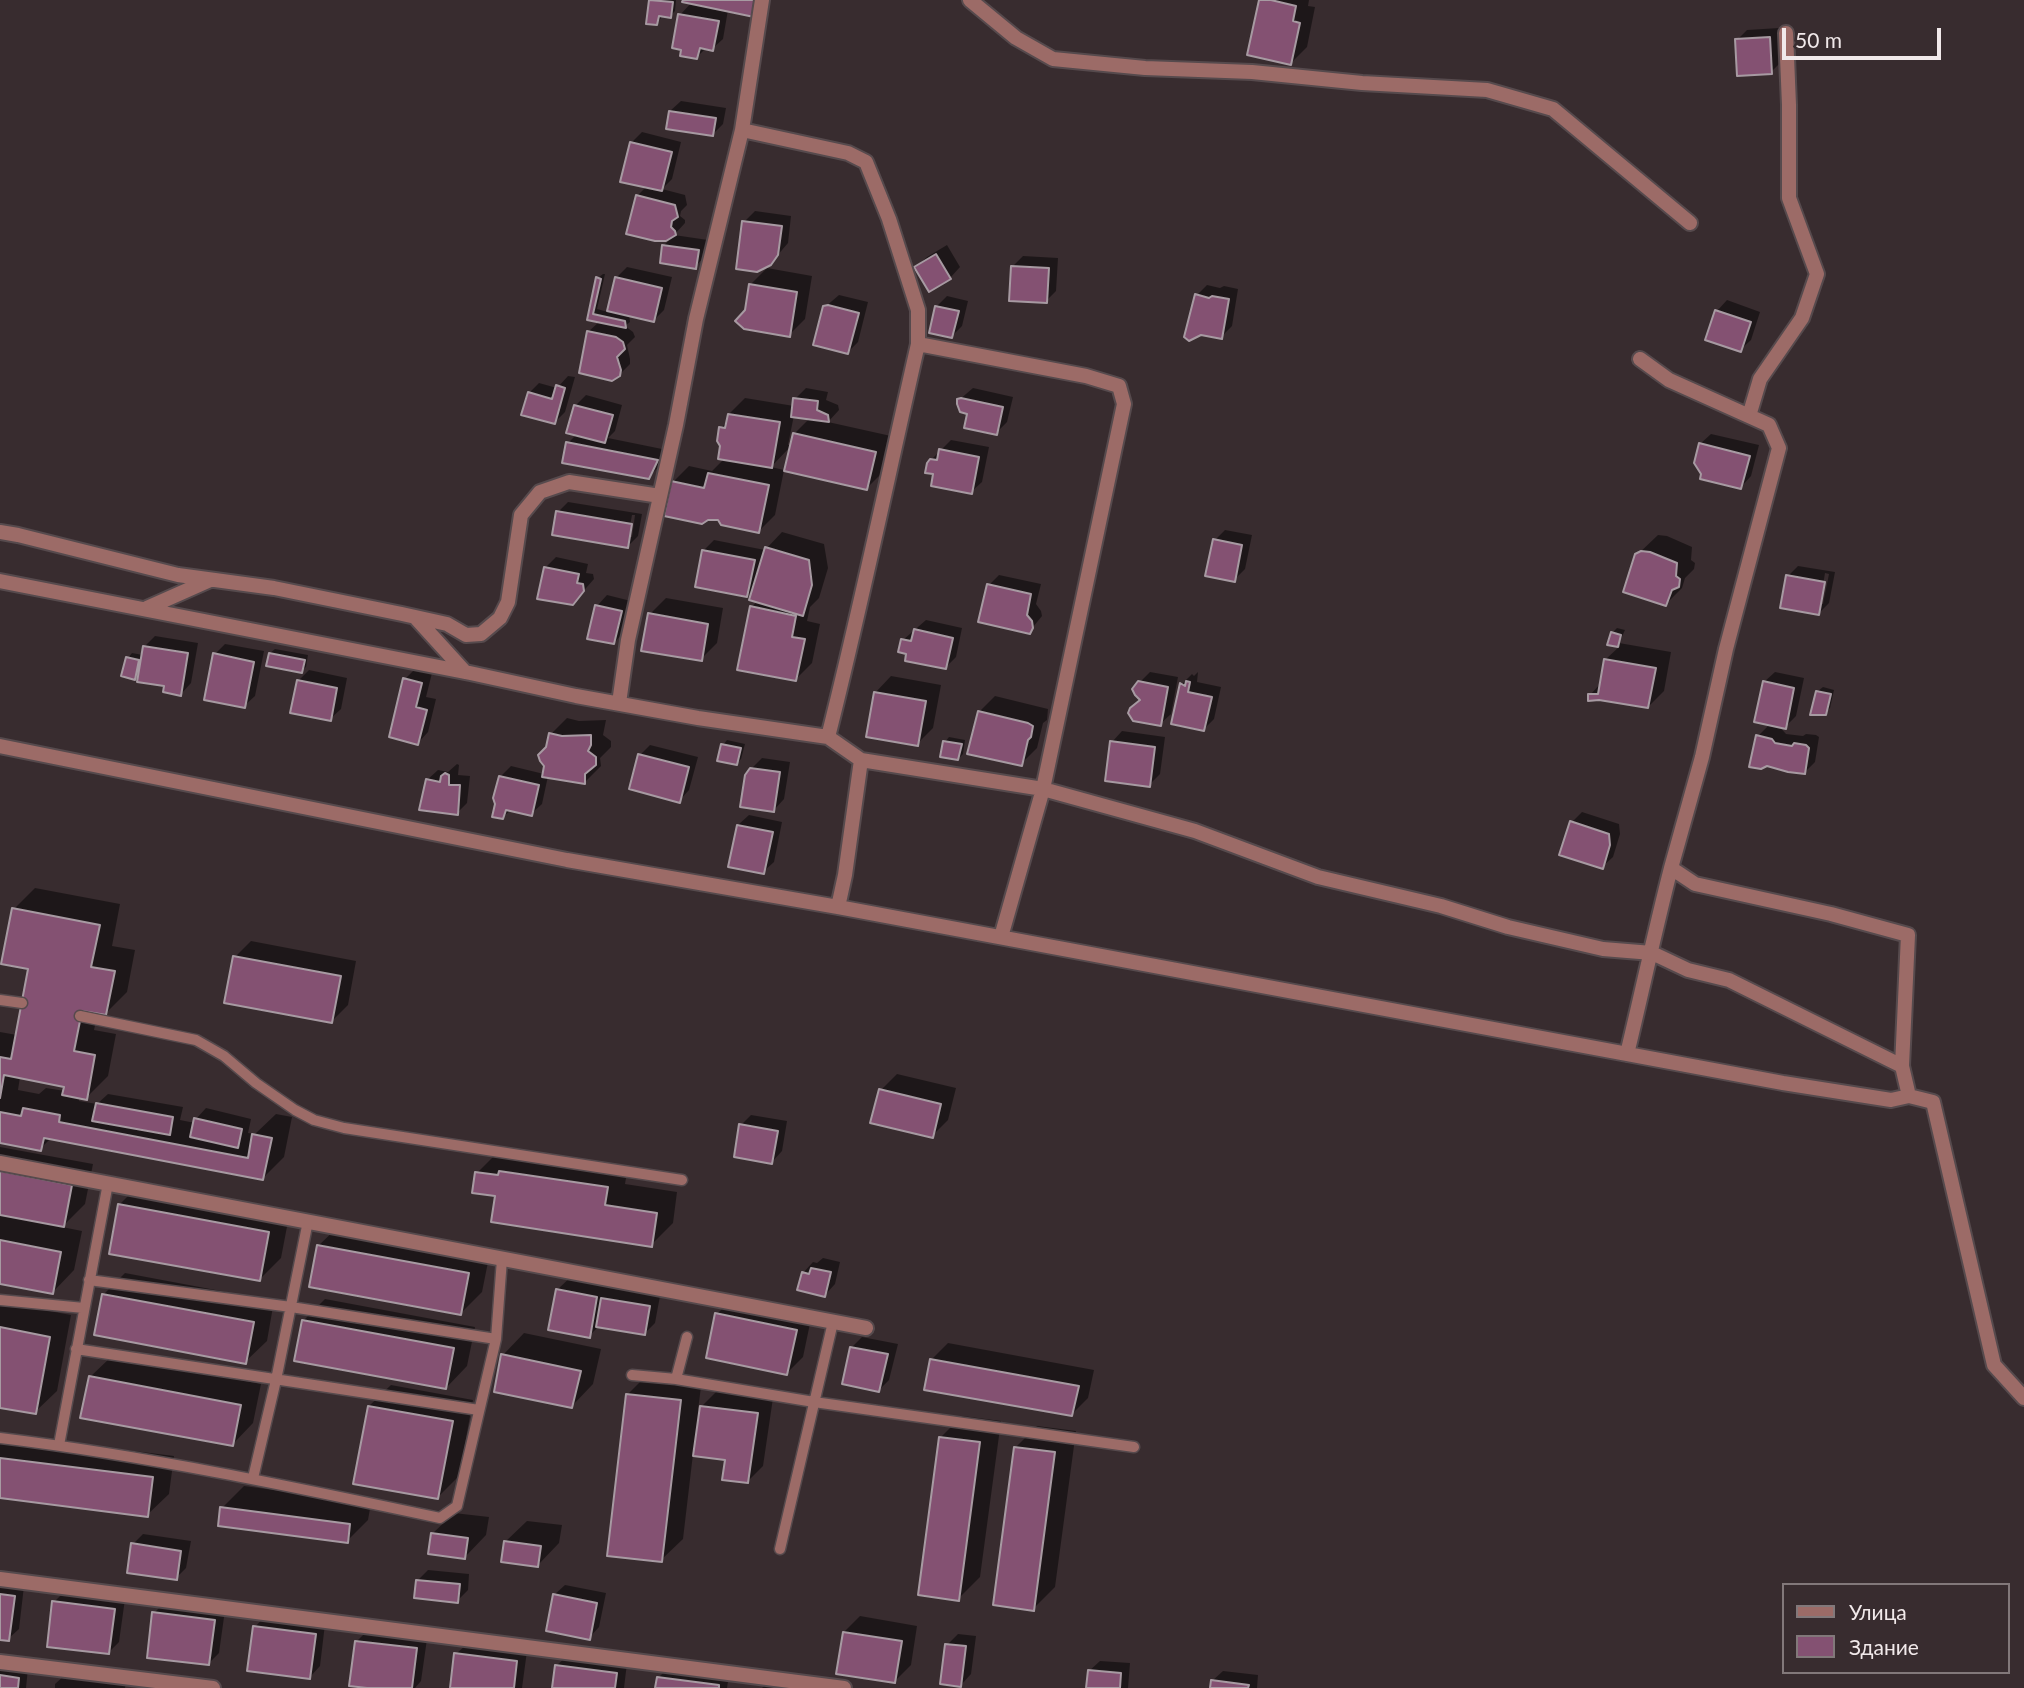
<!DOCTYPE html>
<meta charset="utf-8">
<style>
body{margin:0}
#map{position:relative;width:2024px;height:1688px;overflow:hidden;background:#382c2f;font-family:Lato,sans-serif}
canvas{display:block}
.legend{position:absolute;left:1782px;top:1583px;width:228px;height:91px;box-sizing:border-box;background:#382c2f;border:2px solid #82787a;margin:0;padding:9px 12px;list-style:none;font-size:21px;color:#f1e9ea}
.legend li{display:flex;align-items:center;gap:14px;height:35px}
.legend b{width:35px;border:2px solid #82787a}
.scale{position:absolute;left:1782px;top:28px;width:159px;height:32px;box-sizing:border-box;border:4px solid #f1e9ea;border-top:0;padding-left:9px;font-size:21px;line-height:24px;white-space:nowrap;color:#f1e9ea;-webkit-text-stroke:5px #382c2f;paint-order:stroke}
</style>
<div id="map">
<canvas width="2024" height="1688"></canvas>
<ul class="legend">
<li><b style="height:9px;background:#9c6b67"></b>Улица</li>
<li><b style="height:19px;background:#845172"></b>Здание</li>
</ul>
<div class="scale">50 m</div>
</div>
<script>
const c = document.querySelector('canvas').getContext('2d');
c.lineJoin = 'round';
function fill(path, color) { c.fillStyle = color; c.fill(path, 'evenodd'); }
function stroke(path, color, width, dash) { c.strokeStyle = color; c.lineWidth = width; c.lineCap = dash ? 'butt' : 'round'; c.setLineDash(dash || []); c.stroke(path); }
fill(new Path2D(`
 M651,0H676L675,11L670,16L662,15L661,18L657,23L648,22Z
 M685,0L728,10L723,39L712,49L706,48L697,57L680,15L692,2Z
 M1261,0H1309L1308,6L1315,7L1307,47L1291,63Z
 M1779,28L1781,62L1771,72L1737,40L1747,30Z
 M681,101L726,108L723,124L713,134L670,111Z
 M642,132L681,142L672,179L662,189L685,195L687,205L681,211L680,216L685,220V223L674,235L708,240L705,256L695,267L664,245L674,236L637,196L647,186L632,142Z
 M755,211L791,216L788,243L770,264L744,222Z
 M947,245L960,267L950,278L916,267L927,257Z
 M1023,256L1058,258L1056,291L1046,301L1012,267Z
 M627,267L672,277L664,310L654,320L629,314L630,322L625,326L633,332L635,337L627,345L630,359V364L619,375L588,332L600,321L589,318L598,278L603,274H605L597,309L608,312L616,278Z
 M767,268L812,276L805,319L789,335L746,311L751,284Z
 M1207,285L1220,288L1224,286L1238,289L1232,326L1221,337L1197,295Z
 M839,295L868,302L858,342L848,352L825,307Z
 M947,296L968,301L962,326L952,336L936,307Z
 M1727,300L1760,312L1751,340L1740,350L1717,311Z
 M568,376L575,377L565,412L555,422L529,393L539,383L557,388Z
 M806,388L828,392L826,400L838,405L839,410L828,422L891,436L883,472L867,488L791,446L771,467L784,470L775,515L759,531L673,482L689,466L712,471L725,458L721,428L729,420V414L745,398L794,406L795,399ZM794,415L810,418L794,434L791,446L788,445Z
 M973,388L1013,397L1007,422L996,433L970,412L959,400Z
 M586,395L622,405L615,431L608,438L667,450L659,467L648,477L568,443L577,434L576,405Z
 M1711,434L1759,445L1751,476L1741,487L1700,444Z
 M951,440L989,447L982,482L971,492L935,473L931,460Z
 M568,502L642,514L638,536L628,546L558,512ZM632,515H635L632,537H628Z
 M1225,530L1252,535L1245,569L1234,580L1215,540Z
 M782,532L824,544L828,568L819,598L810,607L807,621L820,624L812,663L796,679L751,607L758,601L755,587L747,595L704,550L714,540L765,550Z
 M1658,535L1667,536L1692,547L1691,560L1695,563L1694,569L1685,578L1682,588L1666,604L1637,555Z
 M556,557L588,564L586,573L593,574L594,579L572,604L545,568Z
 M1798,566L1835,572L1829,603L1819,613L1788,576ZM1825,573L1829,574L1823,604H1820Z
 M999,575L1041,584L1036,604L1041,611L1042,616L1029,632L989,585Z
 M607,595L631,601L624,632L614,643L597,606Z
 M666,598L723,608L717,643L701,659L650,614Z
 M926,620L962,628L956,657L945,668L909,653L903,640Z
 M1617,628L1625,630L1619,643L1671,652L1664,691L1648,707L1590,695L1601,683L1606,659L1620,646L1610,643L1612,633Z
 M155,636L198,643L191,683L181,694L140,671L134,678L128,658L132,653L143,655L144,647Z
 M225,644L264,651L255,696L244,706L215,654Z
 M275,649L308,655L306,667L301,671L270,653Z
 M415,669L432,673L426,697L436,699L428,732L418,743L405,679Z
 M309,670L347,678L341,709L330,719L298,681Z
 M1150,672L1178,677L1171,714L1160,724L1142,699L1139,683Z
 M1198,672L1197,682L1221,687L1214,719L1204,729L1182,684L1192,674L1194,676Z
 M1775,672L1804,678L1796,716L1785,727L1779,726L1786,734L1803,736L1806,734L1816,735L1819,737L1815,762L1805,772L1758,736L1770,724L1764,682Z
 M891,676L941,685L933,728L917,744L875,693Z
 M1823,687L1834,690L1830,708L1825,713L1818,691Z
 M995,696L1048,709L1047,720L1043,723L1037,748L1021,764L979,712Z
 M567,718L579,721L606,720L603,735L611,741V747L600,758L601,766L585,782L548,776L542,804L531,814L511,810L503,817L500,777L511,766L544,774L551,734Z
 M1122,731L1165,737L1160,774L1149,785L1112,742Z
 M949,737L965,740L963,754L958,759L945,742Z
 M727,740L745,744L741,759L736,764L723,745Z
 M650,745L698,757L689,790L679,801L640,755Z
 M762,758L790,762L784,799L774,810L751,769Z
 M457,764L459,765L458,775L470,776L467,803L457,813L427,780L438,770L448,772Z
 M1582,812L1619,824L1620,834L1613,857L1602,867L1572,822Z
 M749,815L782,822L774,862L763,872L738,825Z
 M35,888L120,904L112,946L135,950L127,992L105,1014L98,1012L94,1030L116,1034L108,1076L86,1098L80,1096L79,1101L97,1104L108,1094L183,1107L180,1120L195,1123L196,1119L206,1108L251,1119L248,1133L255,1134L276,1114L292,1117L284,1157L263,1178L52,1137L40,1149L0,1141V1032L17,1035L30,968L14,909ZM20,1077L66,1085L65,1091L46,1088L39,1094L18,1090Z
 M251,941L356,961L348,1005L332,1021L235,957Z
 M897,1074L956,1088L948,1120L932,1136L881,1090Z
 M751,1115L787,1121L782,1151L772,1162L741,1125Z
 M0,1147L93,1164L85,1204L62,1227L82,1231L74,1270L53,1292L0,1282Z
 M522,1150L628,1166L625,1184L677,1192L673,1223L651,1245L497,1195L477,1173L499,1151L518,1154Z
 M141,1183L290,1211L281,1258L259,1280L119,1205Z
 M340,1225L490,1252L482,1292L461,1313L318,1246Z
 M823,1258L840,1262L835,1284L825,1295L803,1273L813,1262L817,1263Z
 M579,1269L618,1276L615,1289L660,1296L655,1323L645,1333L600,1325L589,1336L557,1290Z
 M125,1273L274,1301L267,1341L245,1362L103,1295Z
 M733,1298L812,1314L803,1357L787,1373L717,1314Z
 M325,1299L475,1327L467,1366L446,1388L304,1320Z
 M0,1302L71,1315L57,1391L35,1412L0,1406Z
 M524,1333L601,1349L593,1384L572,1406L503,1355Z
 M862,1337L898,1344L889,1380L879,1390L851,1348Z
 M948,1343L1094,1370L1088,1398L1072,1414L932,1359Z
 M112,1356L261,1384L253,1423L232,1445L90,1377Z
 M649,1373L702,1379L698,1410L718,1390L773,1398L763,1466L747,1482L726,1459L693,1454L683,1539L661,1560L628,1394Z
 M391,1385L473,1400L459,1476L438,1497L369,1406Z
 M962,1416L1001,1421L980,1577L958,1599L940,1438Z
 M1037,1426L1076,1431L1055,1587L1033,1609L1015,1448Z
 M5,1435L174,1456L169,1494L147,1515L0,1497V1440Z
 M244,1486L371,1503L368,1520L347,1541L222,1508Z
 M454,1513L489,1517L486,1535L465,1557L432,1534Z
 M527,1521L562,1525L559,1543L538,1565L505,1542Z
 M143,1534L191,1541L186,1568L176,1578L133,1544Z
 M428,1570L469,1574L468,1590L457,1601L417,1581Z
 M0,1583L24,1586L19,1629L8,1639L0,1638Z
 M565,1585L606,1593L599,1627L589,1638L554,1595Z
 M64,1592L125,1599L119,1642L109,1652L54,1602Z
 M164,1603L225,1610L219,1653L209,1663L154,1613Z
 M265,1616L325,1624L320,1666L310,1677L255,1627Z
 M860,1616L917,1626L911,1665L895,1681L844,1632Z
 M367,1631L427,1639L421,1681L415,1688H381L356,1642Z
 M958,1634L976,1636L971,1674L961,1685L947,1645Z
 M467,1644L527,1651L522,1688H452L456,1654Z
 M567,1656L627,1663L624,1688H553L556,1666Z
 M1100,1661L1130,1663L1128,1688H1088L1089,1671Z
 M0,1664L28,1668L26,1688H0Z
 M669,1667L729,1675L727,1688H657L658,1678Z
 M1223,1671L1258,1675L1257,1688H1211L1212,1681Z
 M66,1674L126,1682L125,1688H55V1684Z
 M768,1682L819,1688H762Z`), '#0007');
const building = new Path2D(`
 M649,0L673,2L671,18L659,16L657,25L646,24Z
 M683,0H758L754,17L682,2Z
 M1259,0H1271L1296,6L1293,21L1300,23L1291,65L1247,55Z
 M678,14L719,21L713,51L700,48L697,59L680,56L681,50L672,48Z
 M1770,37L1772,74L1737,76L1735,39Z
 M669,111L716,118L713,136L666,129Z
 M630,142L672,152L662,191L620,182Z
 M636,195L675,205L678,217L672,221L671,227L675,231L676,235L666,241H655L626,234Z
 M742,221L782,226L778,255L771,265L757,272L736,269Z
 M662,245L699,250L696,269L660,263Z
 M936,254L951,279L929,292L914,267Z
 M1011,266L1049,268L1047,303L1009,301Z
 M596,277L601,279L593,314L625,321L626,328L587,320Z
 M615,277L662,288L654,322L607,311Z
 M749,284L797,292L790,337L744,329L735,321L745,310Z
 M1195,294L1209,298L1212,296L1229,299L1222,339L1201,335L1189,341L1184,337Z
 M828,305L859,313L848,354L813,345L823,306Z
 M935,306L959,311L952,338L929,333Z
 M1715,310L1751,322L1741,352L1705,340Z
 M587,331L616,337L623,342L625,349L617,357L621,370L620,376L612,381L579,373Z
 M556,385L565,388L555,424L521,415L528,392L552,399Z
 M793,398L818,401L817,410L828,415L829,422L791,417Z
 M961,398L1003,407L997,435L964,428L967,414L960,412L957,404V399Z
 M574,405L613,415L605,443L566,433Z
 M728,414L780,422L772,468L718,459L720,446L717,441L719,427L725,428Z
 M793,433L876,452L867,490L784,471Z
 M566,442L658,460L649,479L562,463Z
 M1699,443L1750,456L1741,489L1700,479L1701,474L1694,463Z
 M939,449L979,457L972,494L931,486L933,474L925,473L927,463L930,459L937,460Z
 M708,473L769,485L759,533L721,525L718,520H708L702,524L664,516L671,481L704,488Z
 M556,511L632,524L628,548L552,535Z
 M1213,539L1242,545L1235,582L1205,576Z
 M765,547L809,560L812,585L803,616L749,600Z
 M702,550L755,560L747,597L695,587Z
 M1641,551L1650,552L1677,563L1676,576L1680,579L1679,587L1672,590L1666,606L1623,592L1635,554Z
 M544,567L579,574L577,583L583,584L584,591L573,605L537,599Z
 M1786,575L1825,582L1819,615L1780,608Z
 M987,584L1031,594L1027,615L1032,621L1033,628L1030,634L978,622Z
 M595,605L622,611L614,644L587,639Z
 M750,606L796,616L792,637L805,639L796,681L737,670Z
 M648,613L708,624L702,661L641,651Z
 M914,629L953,638L946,669L905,661L906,654L898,652L901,639L911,641Z
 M1611,632L1621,635L1618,647L1607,645Z
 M143,646L188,653L181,696L163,692L164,686L137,682Z
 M213,653L254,662L245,708L204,700Z
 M269,653L305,660L302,673L266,666Z
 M126,657L139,660L135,680L121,676Z
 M1604,659L1656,668L1648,708L1599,700L1588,701V694H1598Z
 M403,678L422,683L416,707L427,710L418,745L389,737Z
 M297,680L337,688L331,721L290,713Z
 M1138,681L1168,687L1161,726L1133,721L1128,713L1130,708L1140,700L1135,695L1132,689Z
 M1186,681L1190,682L1188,692L1212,697L1204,731L1171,724L1180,683L1185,686Z
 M1763,681L1794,688L1786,729L1754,722Z
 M1816,691L1831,694L1826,715H1810Z
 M874,692L926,701L918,746L866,737Z
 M978,711L1028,723L1033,726L1031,737L1028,740L1022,766L967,754Z
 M549,733L562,736L591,735V745L588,751L596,757V765L585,774V784L542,777L544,766L540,761L538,755L546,747Z
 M1756,735L1772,739L1775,743L1792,746L1794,743L1806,745L1809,748L1805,774L1788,772L1767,766L1761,769L1749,767Z
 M943,741L962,744L958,760L940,757Z
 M1110,741L1155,747L1150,787L1105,781Z
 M721,744L741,748L737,765L717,761Z
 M638,754L689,767L680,803L629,789Z
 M750,768L780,772L774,812L740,807L745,775Z
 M445,773L449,775V785H460L458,815L419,810L426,779L440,782L441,776Z
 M499,776L539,785L532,816L506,810L503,819L492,817L495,804L493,798Z
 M1570,821L1609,834L1610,845L1603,869L1559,855Z
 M737,825L773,832L764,874L728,867Z
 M12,908L100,925L91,967L115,971L106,1015L82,1011L74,1051L95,1055L87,1100L62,1095L64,1087L4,1075L0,1098V1057L11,1059L28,969L1,964Z
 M233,956L341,976L332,1023L224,1003Z
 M879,1089L941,1104L933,1138L870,1123Z
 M96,1103L173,1117L170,1135L92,1121Z
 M23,1108L60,1115L59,1122L248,1158L252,1134L272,1138L263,1180L44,1138L41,1151L0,1143V1112L21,1116Z
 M194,1118L242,1129L238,1148L190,1137Z
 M739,1124L778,1131L772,1164L734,1157Z
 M0,1171L72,1185L64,1227L0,1215Z
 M499,1171L608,1187L605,1205L657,1213L652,1247L491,1222L495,1196L472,1193L475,1172L498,1175Z
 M118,1204L269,1232L260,1281L109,1254Z
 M0,1240L61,1252L53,1294L0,1284Z
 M317,1245L469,1273L461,1315L309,1287Z
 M811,1268L831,1272L825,1297L797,1290L802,1272L809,1274Z
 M556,1289L597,1297L590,1338L548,1330Z
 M102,1294L254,1322L246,1364L94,1335Z
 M601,1298L650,1306L645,1335L596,1327Z
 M715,1313L797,1330L787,1375L706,1358Z
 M302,1320L454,1348L446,1389L294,1361Z
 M0,1327L50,1337L36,1414L0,1408Z
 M850,1347L888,1354L879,1392L842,1384Z
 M501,1354L581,1371L572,1408L494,1392Z
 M930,1359L1079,1386L1072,1416L924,1390Z
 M89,1376L241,1405L233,1446L80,1418Z
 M626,1394L681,1400L662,1562L607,1556Z
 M368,1406L453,1421L438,1499L353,1484Z
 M700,1406L758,1413L748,1483L722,1480L725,1460L693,1456Z
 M939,1437L980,1442L959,1601L918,1595Z
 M1014,1447L1055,1452L1034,1611L993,1605Z
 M0,1458L153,1477L148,1517L0,1498Z
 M220,1507L350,1524L348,1543L218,1526Z
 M431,1533L468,1538L465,1559L428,1554Z
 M504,1541L541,1546L538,1567L501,1562Z
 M131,1543L181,1551L177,1580L127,1573Z
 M416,1580L460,1584L458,1603L414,1598Z
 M0,1594L15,1596L9,1641L0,1640Z
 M553,1594L597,1603L590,1640L546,1631Z
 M52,1601L115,1609L109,1654L47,1647Z
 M152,1612L215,1620L209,1665L147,1658Z
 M253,1626L316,1634L310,1679L247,1671Z
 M843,1632L902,1641L895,1683L836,1674Z
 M355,1641L417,1648L412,1688H367L349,1686Z
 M945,1644L966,1646L961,1687L940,1684Z
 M454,1653L517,1661L514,1688H450Z
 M555,1665L617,1673L615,1688H552Z
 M1088,1670L1121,1673L1120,1688H1086Z
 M0,1675L19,1678L18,1688H0Z
 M657,1677L719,1685V1688H655Z
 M1211,1680L1249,1685L1248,1688H1210Z`);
fill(building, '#845172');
stroke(building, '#a79aa2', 2);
const service = new Path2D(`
 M0,1000L22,1003
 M80,1016L196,1040L224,1056L256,1083L295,1110L314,1120L344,1128L682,1180
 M89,1280L291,1307L496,1339
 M0,1300L84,1308
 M687,1337L676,1379L814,1402L1134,1447
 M76,1349L479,1410
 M632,1375L676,1379
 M0,1438C148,1456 294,1487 440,1518L457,1506L496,1339L502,1259
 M59,1445L108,1183
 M253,1478L276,1380L308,1221
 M780,1549L833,1322`);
const minor = new Path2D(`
 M970,0L1016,38L1053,59L1145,68L1252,72L1362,83L1487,90L1553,109L1690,223
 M742,130L762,0
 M1640,359L1669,380L1769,425L1779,448L1726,649L1702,757L1671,868L1695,884L1831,914L1908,935L1902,1066
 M1749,416L1760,379L1802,318L1817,274L1789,198V105L1786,33
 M0,532L18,535L178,575L274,588L402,614L447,624L466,635L481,634L500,618L508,602L521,515L540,492L569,482L660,496
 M0,581L470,673L576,696L698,718L828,737L861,760L845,875L838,907
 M147,608L210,580
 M415,617L465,672
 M619,703L628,640L676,425L696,319L742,130L848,153L866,162L889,219L918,310V344L1086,376L1119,386L1124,404L1043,789L1195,831L1318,877L1441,906L1508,927L1603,949L1652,953L1688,970L1729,980L1902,1066L1909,1096
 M828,737C861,607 888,475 918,344
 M0,746L567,860L838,907L1783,1083L1891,1100L1909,1096L1933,1102L1994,1365L2024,1398
 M861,760L1043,789L1001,937
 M1627,1054C1642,992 1655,930 1671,868
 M0,1163L866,1328
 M0,1579L844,1688
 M0,1662L213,1688`);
stroke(service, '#564a4d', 13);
stroke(minor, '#564a4d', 18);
stroke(service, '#9c6b67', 10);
stroke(minor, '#9c6b67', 14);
</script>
